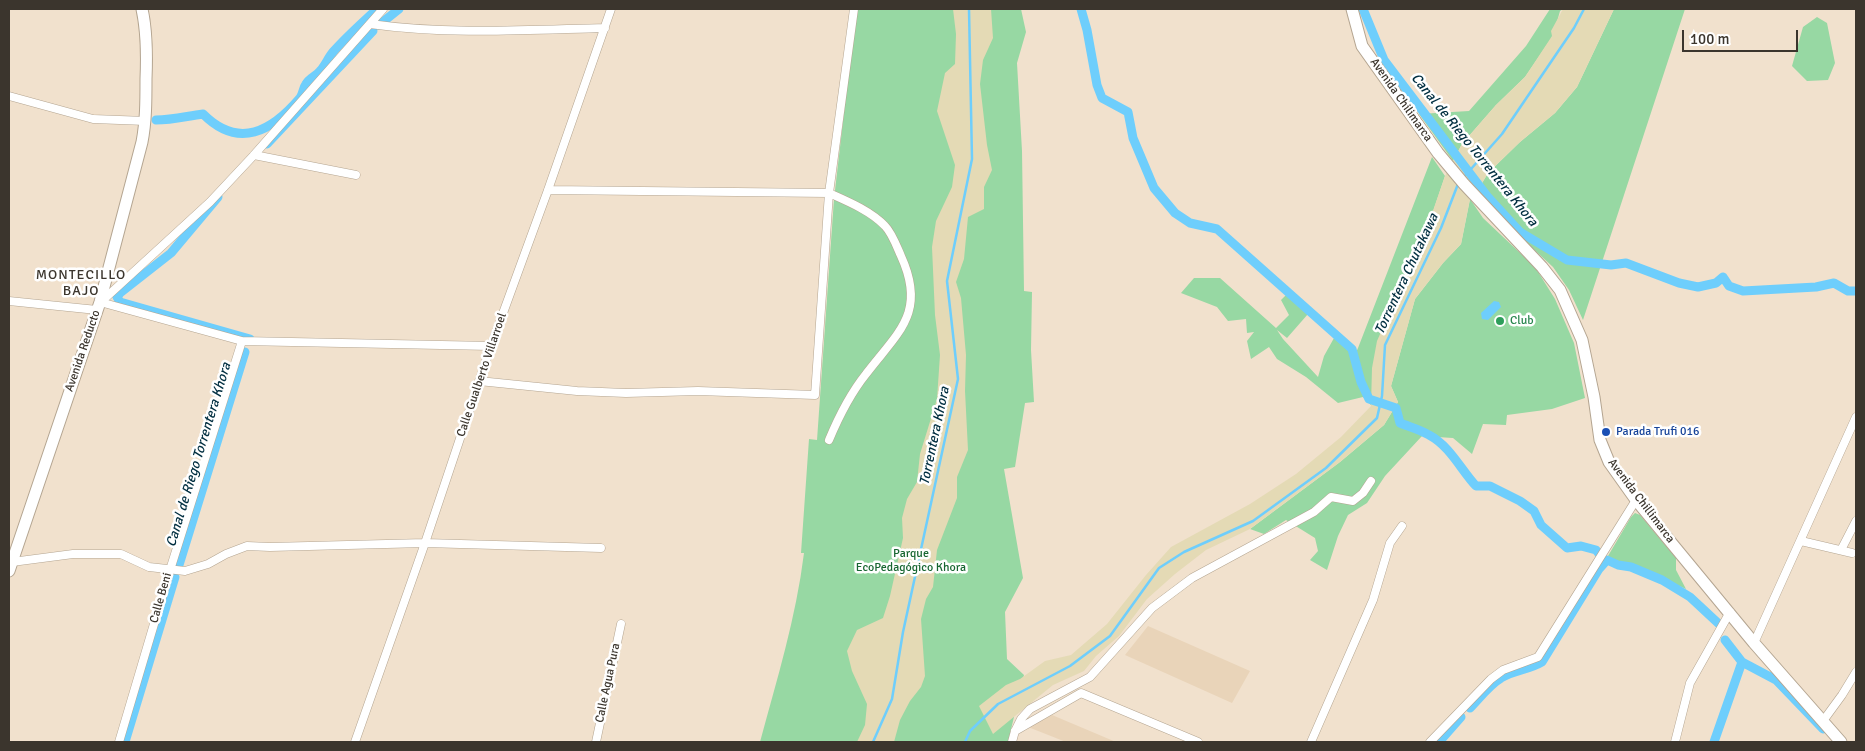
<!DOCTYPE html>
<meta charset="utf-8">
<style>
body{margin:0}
#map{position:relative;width:1865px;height:751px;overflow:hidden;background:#f1e1cd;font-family:Signika,sans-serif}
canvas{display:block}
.frame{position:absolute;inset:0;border:10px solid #3b352d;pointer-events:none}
.scale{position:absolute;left:1682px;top:30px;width:116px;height:22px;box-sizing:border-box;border:2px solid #3b352d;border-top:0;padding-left:6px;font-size:15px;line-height:18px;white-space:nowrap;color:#3b352d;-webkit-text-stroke:4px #fff;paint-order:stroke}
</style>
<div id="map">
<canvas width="1865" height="751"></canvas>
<div class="frame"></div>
<div class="scale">100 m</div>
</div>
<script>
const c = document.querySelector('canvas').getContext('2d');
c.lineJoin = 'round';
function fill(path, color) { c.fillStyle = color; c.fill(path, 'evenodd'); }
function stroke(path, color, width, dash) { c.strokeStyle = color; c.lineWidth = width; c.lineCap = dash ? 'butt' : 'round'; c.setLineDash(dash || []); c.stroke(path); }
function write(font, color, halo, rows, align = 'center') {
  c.font = font + ' Signika,sans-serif'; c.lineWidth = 5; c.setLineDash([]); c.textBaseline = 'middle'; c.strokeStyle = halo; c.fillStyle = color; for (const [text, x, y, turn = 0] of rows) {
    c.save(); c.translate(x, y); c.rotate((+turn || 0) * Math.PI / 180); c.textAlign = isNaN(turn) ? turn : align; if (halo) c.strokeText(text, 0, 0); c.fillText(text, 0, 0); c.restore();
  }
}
fill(new Path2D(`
 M1148,626L1250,671L1232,703L1125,655Z
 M1052,715L1116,742H1066L1028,727Z`), '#e9d4b9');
fill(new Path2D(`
 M856,9H1021L1026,32L1017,63L1022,151L1024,291L1032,292L1031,350L1034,402L1025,403L1015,467L1004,469L1023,578L1005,612L1007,659L1024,675L1008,742H760C777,679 796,618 804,553H801L809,439L817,440L834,199Z
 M1550,9H1563L1560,11L1553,36L1525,77L1496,105L1462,144L1453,161L1419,114L1469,111L1526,46Z
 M1614,9H1685L1583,320L1569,290L1553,267L1518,235L1478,190L1488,173L1520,142L1555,113L1577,87Z
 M1817,17L1827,23L1835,63L1828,80L1807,81L1792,66L1803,27Z
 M1432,157L1445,176L1372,393V406L1363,397L1338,403L1306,377L1277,359L1269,347L1251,359L1247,341L1254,332L1247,333L1246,319L1228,321L1217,307L1181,293L1194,278H1220L1276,328L1289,315L1281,300L1286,295L1308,314L1287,338L1277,330L1283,339L1318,377L1324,356L1334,338L1350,352L1353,359L1358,348Z
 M1470,199L1483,218L1535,267L1555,299L1574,343L1585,398L1552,409L1507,415L1506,425L1483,424L1472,454L1453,438L1422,436L1385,476L1367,503L1348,515L1338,536L1327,570L1310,560L1318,551L1315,538L1286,520L1264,534L1250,529L1340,462L1384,425L1398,402L1391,386L1415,299L1443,263L1461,244Z
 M1635,513L1640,515L1676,558V570L1686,589L1632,564L1617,561L1608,556L1631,517Z`), '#97d8a3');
fill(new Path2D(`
 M953,9H991L993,38L983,60L980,84L987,145L992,170L984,187V209L968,217L964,259L956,282L961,298L966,355L965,391L968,450L957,477V498L937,550L933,587L926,599L921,619L925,676L921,687L910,701L900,720L894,742H857L865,725L867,704L852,671L847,651L857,630L883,618L890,596L903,538L902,518L907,499L917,482L920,454L937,399L940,355L935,315L932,247L936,221L952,187L955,165L937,111L945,73L955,64L956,34Z
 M1563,9H1614L1577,87L1555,113L1520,142L1488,173L1478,190L1470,199L1461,244L1443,263L1415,299L1391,386L1398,402L1384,425L1340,462L1250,529L1206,550L1175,574L1147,599L1119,636L1096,656L1084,671L1053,685L993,734L979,706L1006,685L1020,679L1045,661L1071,655L1107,624L1146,575L1171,547L1250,504L1296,474L1341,437L1371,406L1372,368L1377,341L1428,225L1445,176L1462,144L1496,105L1525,77L1552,36L1551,31Z`), '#e4dab5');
fill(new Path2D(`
 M1494,301L1499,302L1501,307L1488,320L1482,319L1481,313Z`), '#6ecefc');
stroke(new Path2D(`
 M1463,178L1502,134L1574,28L1584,9
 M873,742L892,699L903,632L958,379L947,281L972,159L969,9
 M965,742L970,731L998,704L1070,666L1110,636L1159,568L1184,552L1253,521L1326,468L1377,418L1382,396L1385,345L1441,228L1458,184`), '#6ecefc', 2.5);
stroke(new Path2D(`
 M1081,9L1087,30L1097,85L1102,98L1128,112L1133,138L1154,188L1175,213L1190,223L1217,229L1352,349L1361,382L1369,399L1396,408L1400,423C1410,427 1421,430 1429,435C1450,446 1461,470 1476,486H1490L1520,501L1534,511L1541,525L1567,548L1581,546L1596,550L1600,555
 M1363,9L1384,60L1487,196L1520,232L1567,260L1611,265L1626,263L1679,283L1698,287L1716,283L1723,277L1729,286L1743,291L1816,287L1834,283L1848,291H1856
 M379,25L399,9
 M156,120C173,120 187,116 203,114C239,150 272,131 300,98C303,94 303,88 306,84C309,78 316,76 320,71C325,66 328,58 333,52C346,37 362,23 377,9
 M267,144L373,31
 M218,197L171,253L120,293L117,297L120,302L250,339L249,340
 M179,565L245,352
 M1725,640L1742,662L1776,680L1823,729
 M1470,708C1480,698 1489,685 1501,678C1514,670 1529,670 1542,662L1599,569L1607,560L1618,565L1631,567L1662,580L1690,597L1719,624
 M125,742L175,577
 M1439,742L1461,717
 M1714,742L1742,662`), '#6ecefc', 9);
const street = new Path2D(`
 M370,24C448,35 526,30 605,28
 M9,96L93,119L146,121
 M254,155L356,175
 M548,190L829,193C847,201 871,211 885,226C892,233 897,247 901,256C927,313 898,332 866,374C850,394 839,416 829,440
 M9,301L97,310
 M102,301L210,202L254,155L383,9
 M100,302L242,341L491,346
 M479,381L577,391L626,393L698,391L815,395L829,193L854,9
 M1801,541L1852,553
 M1841,550L1856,521
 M12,562L73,554H121L149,567L185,571L208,564L226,554L247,546L270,547L425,543L601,548
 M1754,643L1856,417
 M1823,721L1842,695L1856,672
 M1015,731L1081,693L1198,742
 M119,742L170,570L242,341
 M355,742L425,543L491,346L548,190L611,9
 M596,742L621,624
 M1012,742L1015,731L1021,719L1030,709L1090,677L1152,608L1192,578L1314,512L1331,497L1353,501L1363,493L1371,481
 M1311,742L1373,600L1390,543L1402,526
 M1430,742L1491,679L1503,670L1538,657L1636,500
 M1675,742L1690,683L1730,612`);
const secondary = new Path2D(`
 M1352,9L1362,46L1438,153L1464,184L1542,267L1560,290L1582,340L1594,397L1600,440L1609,462L1636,500L1754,643L1841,742
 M9,571L100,302L142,142C146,121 146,101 146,79C147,56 147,32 142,9`);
stroke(street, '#b4a591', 9);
stroke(secondary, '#b4a591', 13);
stroke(street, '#fff', 8);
stroke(secondary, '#fff', 11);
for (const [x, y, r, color] of [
 [1500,321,5,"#2e9e5b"],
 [1606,432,5,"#1a4fb4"]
]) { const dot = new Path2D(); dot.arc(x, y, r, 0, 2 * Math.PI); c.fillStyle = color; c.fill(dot); stroke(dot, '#fff', 2); }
write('12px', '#3b352d', '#fff', [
 ["Avenida Chilimarca",1401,100,55],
 ["Avenida Reducto",83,351,-71],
 ["Calle Gualberto Villarroel",482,375,-71],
 ["Avenida Chillimarca",1641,501,53],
 ["Calle Beni",161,598,-74],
 ["Calle Agua Pura",608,683,-78]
]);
write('12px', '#27864d', '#fff', [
 ["Club",1510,321]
], 'left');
write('12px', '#164399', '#fff', [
 ["Parada Trufi 016",1616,432]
], 'left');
write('12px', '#176631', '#fff', [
 ["Parque",911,554],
 ["EcoPedagógico Khora",911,568]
]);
write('italic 14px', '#002e40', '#fff', [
 ["Canal de Riego Torrentera Khora",1474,150,51],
 ["Torrentera Chutakawa",1407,274,-65],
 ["Torrentera Khora",935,436,-78],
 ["Canal de Riego Torrentera Khora",199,455,-73]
]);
c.letterSpacing = '1px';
write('14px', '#3b352d', '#fff', [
 ["MONTECILLO",81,275],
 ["BAJO",81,291]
]);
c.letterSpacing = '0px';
</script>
